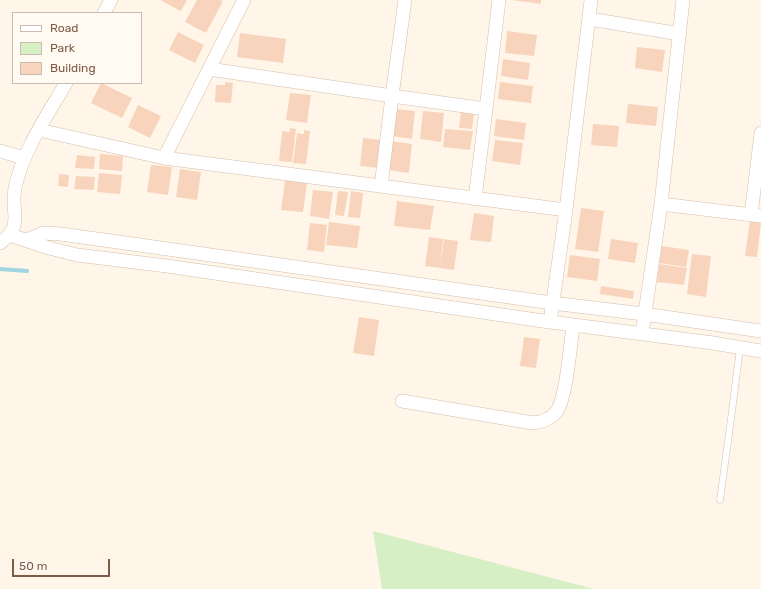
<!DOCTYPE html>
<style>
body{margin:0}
#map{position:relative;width:761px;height:589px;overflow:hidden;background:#fff6e9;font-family:Rubik,sans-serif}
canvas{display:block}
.legend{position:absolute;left:12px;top:12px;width:130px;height:72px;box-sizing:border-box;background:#fffaf2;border:1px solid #cbbaae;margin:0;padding:5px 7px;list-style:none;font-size:12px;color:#7e5a48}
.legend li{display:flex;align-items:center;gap:8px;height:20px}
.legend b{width:20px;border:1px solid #cbbaae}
.scale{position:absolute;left:12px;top:559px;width:98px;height:18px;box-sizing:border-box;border:2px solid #7e5a48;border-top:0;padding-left:5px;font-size:12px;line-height:14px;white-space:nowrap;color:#7e5a48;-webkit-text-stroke:3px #fffaf2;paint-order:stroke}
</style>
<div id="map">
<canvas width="761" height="589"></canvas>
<ul class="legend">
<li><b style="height:5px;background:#fff"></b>Road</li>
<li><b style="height:11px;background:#d7efc5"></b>Park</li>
<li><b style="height:11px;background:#f8d4bd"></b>Building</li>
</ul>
<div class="scale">50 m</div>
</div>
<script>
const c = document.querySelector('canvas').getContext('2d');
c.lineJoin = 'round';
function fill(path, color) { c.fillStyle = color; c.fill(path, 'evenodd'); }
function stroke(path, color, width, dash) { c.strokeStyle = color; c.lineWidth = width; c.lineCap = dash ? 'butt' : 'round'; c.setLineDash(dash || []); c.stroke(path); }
fill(new Path2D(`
 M373,531L594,589H382Z`), '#d7efc5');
stroke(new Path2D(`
 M0,269L27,271`), '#9fd6df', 4);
fill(new Path2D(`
 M160,0H187L181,11Z
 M197,0H220L223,1L206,33L185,22Z
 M512,0H541V4Z
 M507,31L537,35L534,56L505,53Z
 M178,32L204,45L195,63L169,50Z
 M240,33L286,39L283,63L237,57Z
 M637,47L665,50L662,72L635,68Z
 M503,59L530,63L528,80L501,76Z
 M225,82L233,83L231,103L215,102L216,85H225Z
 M500,82L533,86L531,103L498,99Z
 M101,83L132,98L122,118L91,103Z
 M290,93L311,95L307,123L286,120Z
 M628,104L658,107L656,126L626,123Z
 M138,105L161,116L150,138L128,127Z
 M394,109L415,111L412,139L391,136Z
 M423,111L444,113L441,142L420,139Z
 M461,111L474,113L472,129L459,128Z
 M496,119L526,123L524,140L494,136Z
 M593,124L619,126L617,147L591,145Z
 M290,128L296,129L292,162L279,161L282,131L290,132Z
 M445,129L473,131L470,150L443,147Z
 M304,130L310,131L306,164L293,163L297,133L304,134Z
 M363,138L384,140L381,168L360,166Z
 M495,140L523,143L520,165L492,161Z
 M391,141L412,144L409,173L388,170Z
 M100,154L123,156L122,171L99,169Z
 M77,155L95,157L94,169L75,168Z
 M151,165L172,167L168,195L147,192Z
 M180,169L201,172L197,200L176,197Z
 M99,173L122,175L120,194L97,192Z
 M59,174L69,175L68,187L58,186Z
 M76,176L95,177L94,190L74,189Z
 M285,180L307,183L303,212L281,210Z
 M313,190L333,192L329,219L310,216Z
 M338,191L348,192L344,216L335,215Z
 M351,191L363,193L360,218L348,217Z
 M397,201L434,206L430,230L394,226Z
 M581,208L604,211L598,252L575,249Z
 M474,213L494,216L491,242L470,240Z
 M750,221L761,222L757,257L745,256Z
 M329,222L360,226L357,248L326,245Z
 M310,223L327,225L324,252L307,250Z
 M429,237L443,239L440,268L425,266Z
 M444,239L458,241L454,270L440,268Z
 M611,239L638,243L635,263L608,259Z
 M662,246L689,250L686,267L659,263Z
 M692,254L711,256L706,297L687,294Z
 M570,255L600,259L597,281L567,277Z
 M659,264L687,268L684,285L657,282Z
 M601,286L634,291L633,299L600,294Z
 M359,317L379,320L374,356L353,353Z
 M524,337L540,339L536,368L520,366Z`), '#f8d4bd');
const service = new Path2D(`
 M720,500L731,419L740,348`);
const minor = new Path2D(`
 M405,0L392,96L486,109L475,199
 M104,13L111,0
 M590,19L680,34
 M209,69L392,96L381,186
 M486,109L499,0
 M39,130L164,158L566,210L550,322
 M0,151L24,158
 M164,158L244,0
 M661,204L761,216
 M566,210L591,0
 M751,215L761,133
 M10,235L49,248L77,255L167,266L550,322L713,343L761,351
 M27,240L43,233L61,234L552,303L644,314L761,331
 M0,243C25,225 10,213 15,188C23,150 47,116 66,83
 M642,333L661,204L683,0
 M402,401L533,423C542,422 552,418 557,411C566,398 571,343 573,325`);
stroke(service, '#d4bdac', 7);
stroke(minor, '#d4bdac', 14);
stroke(service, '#fff', 6);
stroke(minor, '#fff', 13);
</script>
